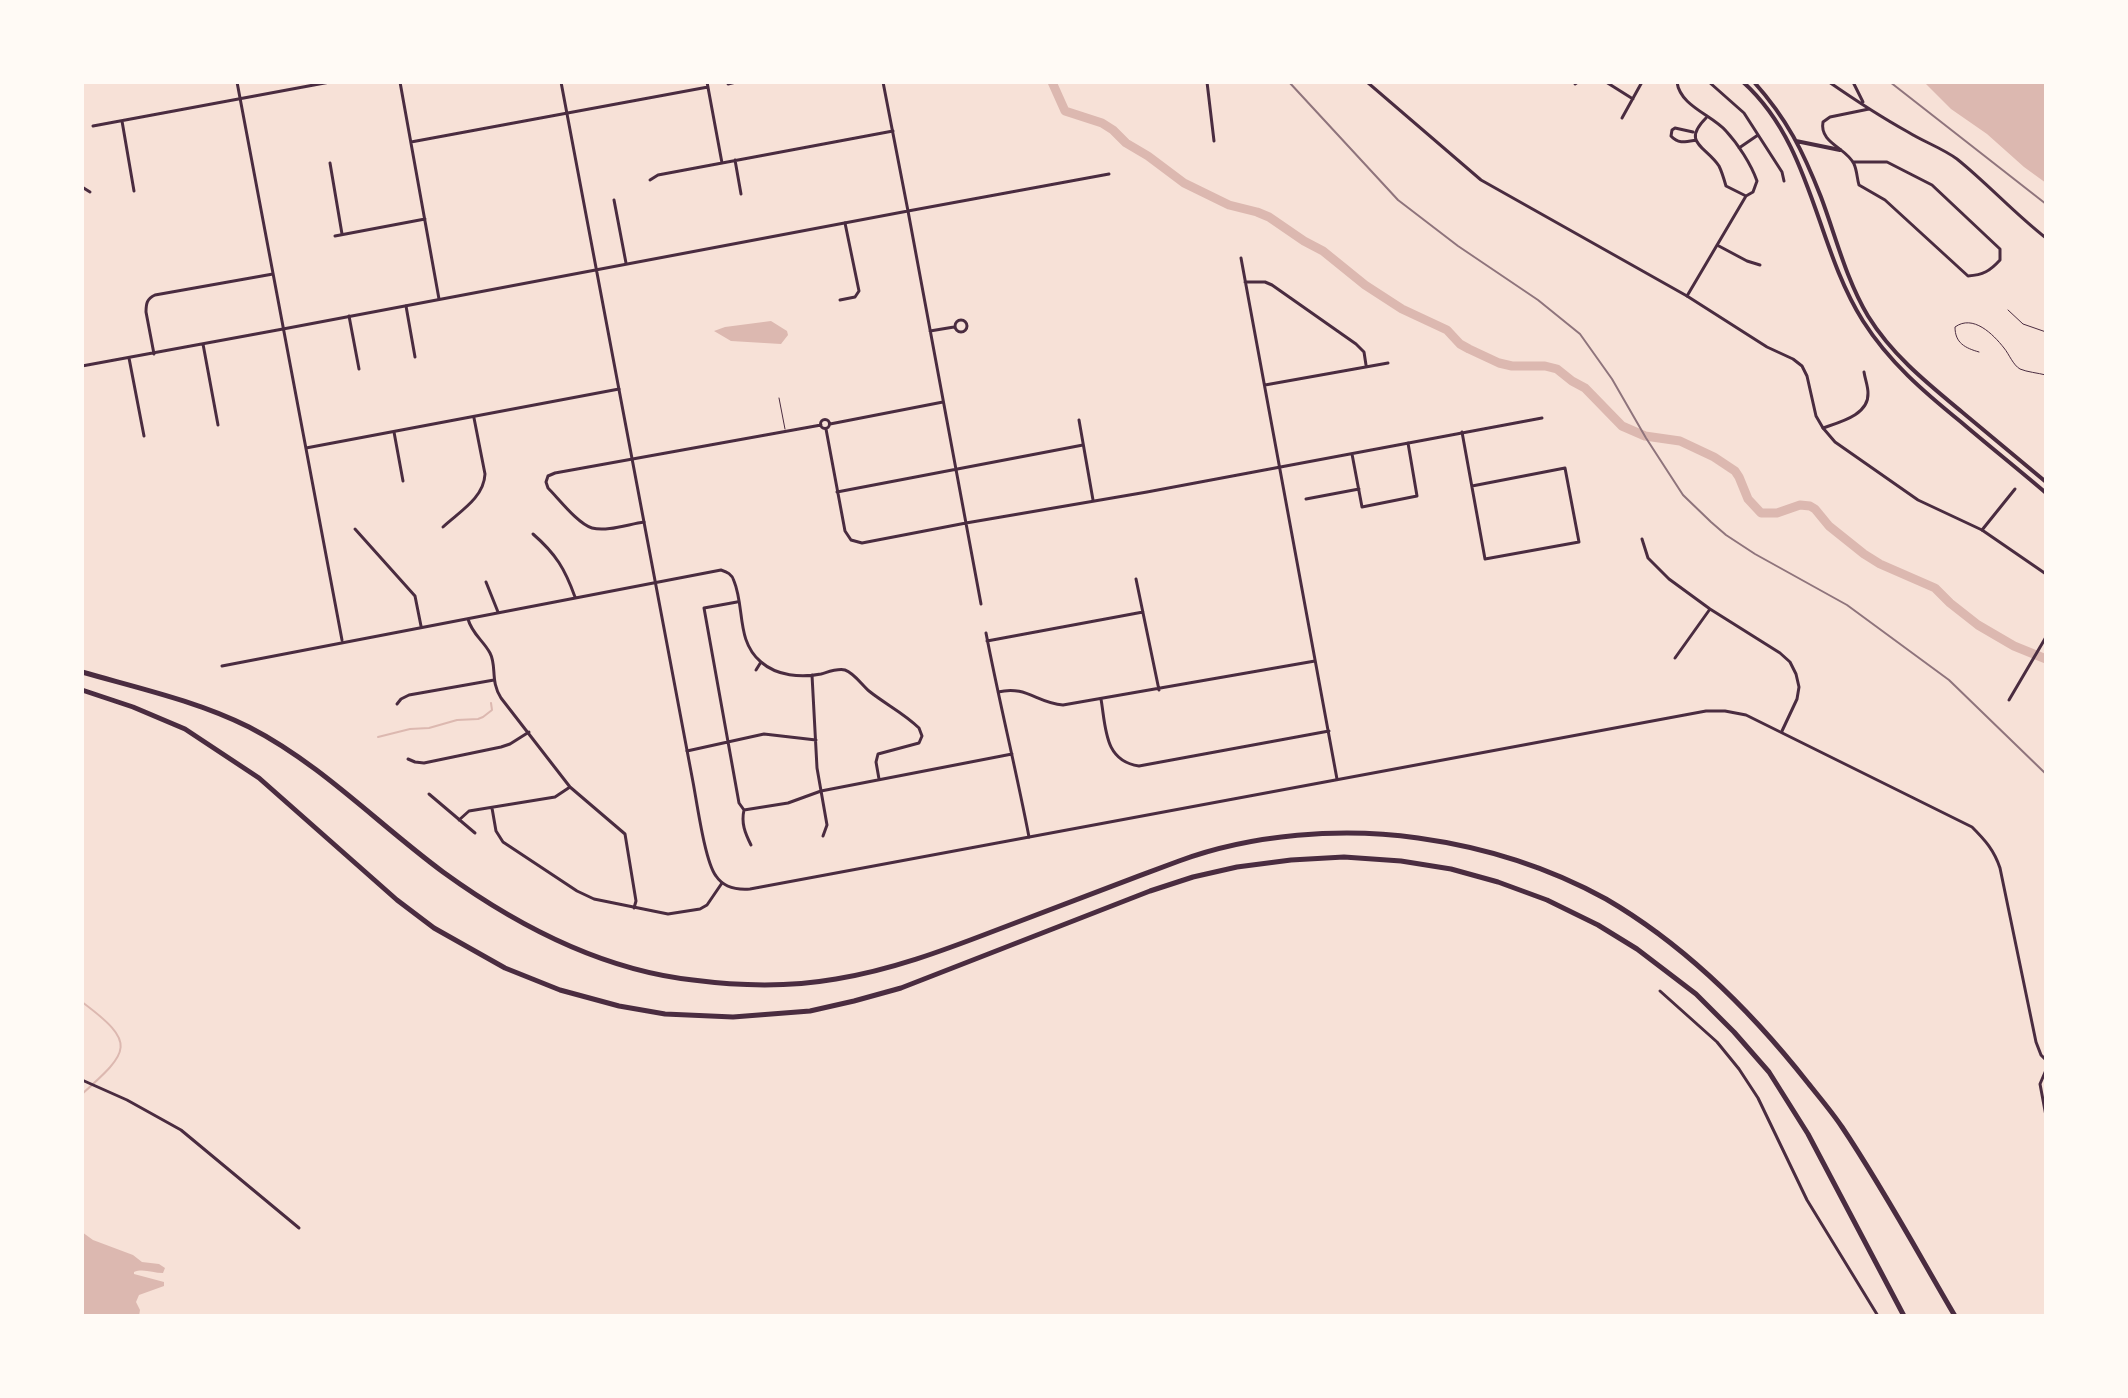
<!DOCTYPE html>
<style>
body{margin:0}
#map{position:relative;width:2128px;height:1398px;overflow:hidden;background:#f7e1d7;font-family:"Libre Baskerville",serif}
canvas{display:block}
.frame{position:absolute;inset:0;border:84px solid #fffaf5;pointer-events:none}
</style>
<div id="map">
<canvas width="2128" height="1398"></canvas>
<div class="frame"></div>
</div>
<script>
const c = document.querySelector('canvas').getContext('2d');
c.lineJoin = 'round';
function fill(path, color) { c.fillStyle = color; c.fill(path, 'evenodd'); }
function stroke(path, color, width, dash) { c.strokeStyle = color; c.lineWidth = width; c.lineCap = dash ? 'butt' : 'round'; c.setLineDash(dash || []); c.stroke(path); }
fill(new Path2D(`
 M1924,82H2046V183L2024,167L1987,134L1951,109Z
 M771,321L787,331L788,335L781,344L731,341L714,331L725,327Z
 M82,1232L93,1240L133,1255L142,1262L159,1264L165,1268L163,1273C153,1273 143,1268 134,1272V1274L164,1282V1286L139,1295L136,1302L140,1310L139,1316H82Z`), '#dcb8b0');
stroke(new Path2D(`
 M378,737L410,729L429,728L457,720L478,719L483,717L492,710L491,703
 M82,1002C137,1043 130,1051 82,1094`), '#dcb8b0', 2);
stroke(new Path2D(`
 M1052,82L1065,111L1102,123L1113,130L1126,143L1148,156L1184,183L1229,205L1257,212L1269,217L1304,241L1323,251L1365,285L1402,309L1447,330L1460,344L1469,349L1499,363L1512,366H1545L1557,369L1572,381L1585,388L1622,426L1645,436L1680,441L1714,457L1735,471L1739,477L1748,499L1761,513H1777L1800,505L1810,506L1815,509L1829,526L1864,554L1880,564L1935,588L1950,603L1978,625L2014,646L2046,659`), '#dcb8b0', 9);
stroke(new Path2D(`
 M2008,310L2023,324L2046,332
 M1979,352C1965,348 1955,343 1955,327C1973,314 1993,334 2004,348C2009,354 2013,365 2020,369C2027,372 2038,373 2046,375
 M779,398L785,429`), '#4a2c40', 1);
stroke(new Path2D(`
 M237,82L342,640
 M400,82L439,299
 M707,82L722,163
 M1207,82L1214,141
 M1606,82L1633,99
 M1677,82C1680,106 1712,115 1726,131C1738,144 1751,164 1757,181L1753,192L1746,196L1687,296
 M1709,82L1744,113L1782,172L1784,181
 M1829,82C1855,100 1881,117 1908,132C1924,142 1942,148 1957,159C1988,184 2015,214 2046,238
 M1853,82L1863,102
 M728,84L736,82
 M1575,84L1578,82
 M1622,118L1642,82
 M1706,118C1681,143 1706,146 1719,166C1722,172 1724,179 1726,186L1746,196
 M122,121L134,191
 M93,126L330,82
 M1693,132L1675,128L1672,130L1671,136C1678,144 1685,142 1696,140
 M411,142L708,87
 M1739,148L1758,135
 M735,160L741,194
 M1854,162H1887L1932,185L2000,249V260C1990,271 1983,275 1968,276L1885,200L1859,185C1857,179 1857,170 1854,164C1847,148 1819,143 1823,122L1830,117L1869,109
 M330,163L342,234
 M650,180L658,175L893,131
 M82,187L90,192
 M614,200L626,263
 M335,236L425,219
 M1717,245L1747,261L1760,265
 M1241,258L1337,779
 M1245,282H1265L1272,285L1356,344L1364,352L1366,365
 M840,300L855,297L859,291L845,223
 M406,306L415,357
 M349,316L359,369
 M955 326a6 6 0 1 1 12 0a6 6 0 1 1-12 0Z
 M930,331L954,327
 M203,344L218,425
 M154,354L146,312C146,303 147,299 155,295L273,274
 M129,358L144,436
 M82,366L283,329
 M1265,385L1388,363
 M820.5 424a4.5 4.5 0 1 1 9 0a4.5 4.5 0 1 1-9 0Z
 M1079,420L1093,500
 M830,424L943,402
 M1823,428C1840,422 1869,415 1868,393C1868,386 1865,379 1864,372
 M826,429L845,531L851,540L862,543L966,523L1147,492L1542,418
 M394,432L403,481
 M1462,432L1485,559L1579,542L1565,468L1472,486
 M306,448L619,389
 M1352,454L1362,507L1417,496L1408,443
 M837,492L1083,445
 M1306,499L1359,489
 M644,522C629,524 607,532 592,528C578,524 559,499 548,488L546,482L548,476L555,473L821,425
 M443,527C459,512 484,498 485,474L474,418
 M355,529L415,596L421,626
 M1982,530L2015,489
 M533,534C556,554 565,569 575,597
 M1642,539L1648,558L1669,579L1710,609L1780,653L1790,662L1796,674L1799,687L1797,699L1782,731
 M1136,579L1159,690
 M486,582L498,612
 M737,602L704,608L739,803L744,810
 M981,604L908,211L1109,174
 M468,619C472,634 483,640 490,653C497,666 490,681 501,698L570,787L625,834L636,901L634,908
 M986,633C999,701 1016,769 1029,837
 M987,641L1143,612
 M1675,658L1710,609
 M222,666L721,570C727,572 732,574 734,581C745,608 736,641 761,662C777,676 801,678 821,674C828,672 838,668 845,670C854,673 862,685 869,691C885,704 904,713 919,728L922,736L919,743L878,754L876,762L879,779
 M756,670L761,662
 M812,675L817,768L827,825L823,836
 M998,692C1026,685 1037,703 1063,705L1315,661
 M1101,699C1106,728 1104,761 1139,766L1329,731
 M2009,700L2046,637
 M397,704L401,699L409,695L494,680
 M687,751L764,734L816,740
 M408,759L415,762L424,763L501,747L510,744L529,732
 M429,794L475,833
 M492,808L496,831L503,842L577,891L594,899L668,914L700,909L707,905L722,883
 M459,820L469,811L555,797L570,787
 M751,845C745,833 741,823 744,810L788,803L821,791L1012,754
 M1660,991L1717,1042L1739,1069L1758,1098L1807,1200L1878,1316
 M2046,1070L2040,1084L2046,1116
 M82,1080L127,1100L181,1130L299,1228`), '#4a2c40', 3);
stroke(new Path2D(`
 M561,82L693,782C697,803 705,862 716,876C724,888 737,890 750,889L1706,711H1725L1746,715L1972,827C1985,840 1994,850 2000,868L2036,1042L2041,1055L2046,1060
 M1367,82L1481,180L1687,296L1767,347L1793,359L1802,366L1807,376L1816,416L1823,428L1835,442L1918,500L1982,530L2046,574
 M283,329L908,211L883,82`), '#4a2c40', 3);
stroke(new Path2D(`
 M1743,82C1813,145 1815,245 1863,321C1889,362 1924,392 1961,422C1989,446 2018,469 2046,493
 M1754,82C1787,119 1803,151 1821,197C1836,237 1846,279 1868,316C1892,355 1927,383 1962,412C1990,435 2018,459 2046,482
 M1796,141L1840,150`), '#4a2c40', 4);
stroke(new Path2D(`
 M82,672C138,688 197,701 249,727C321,764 378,824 443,872C516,925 602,970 693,980C739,986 790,987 836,979C891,970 942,951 994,931C1055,908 1117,884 1179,861C1252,834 1342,827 1418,838C1483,847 1548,867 1606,899C1685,945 1752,1012 1808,1083C1820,1098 1832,1112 1842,1127C1883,1188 1918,1253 1955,1316
 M82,690L133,707L185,729L259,778L397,900L434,928L505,968L560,990L619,1006L665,1014L733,1017L810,1011L854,1001L901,988L1150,891L1193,877L1237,867L1291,860L1344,857L1401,861L1451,869L1498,882L1547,900L1598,925L1637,949L1696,994L1734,1032L1769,1072L1808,1134L1904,1316`), '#4a2c40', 5);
stroke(new Path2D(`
 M1289,82L1398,200L1458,246L1538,300L1580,334L1612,379L1646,438L1683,495L1711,522L1726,535L1755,554L1847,605L1949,680L2046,774
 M1890,82L2046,204`), '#8f747c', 2);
</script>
